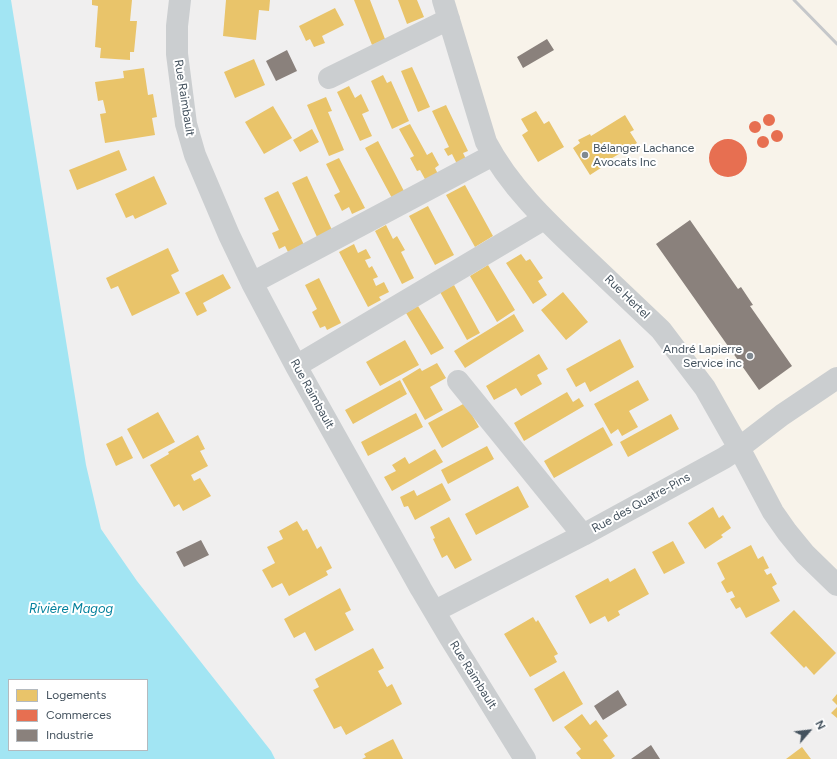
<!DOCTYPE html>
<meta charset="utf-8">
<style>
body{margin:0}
#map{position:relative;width:837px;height:759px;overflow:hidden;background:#f0efef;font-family:Figtree,sans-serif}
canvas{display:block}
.legend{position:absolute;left:8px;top:679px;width:140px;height:72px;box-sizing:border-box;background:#fff;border:1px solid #b4babf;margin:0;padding:5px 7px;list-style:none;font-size:12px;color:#44525e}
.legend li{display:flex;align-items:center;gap:8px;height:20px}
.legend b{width:20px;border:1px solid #b4babf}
.north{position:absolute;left:789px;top:711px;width:40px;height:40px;-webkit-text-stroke:3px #fff;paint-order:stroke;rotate:62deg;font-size:11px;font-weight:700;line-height:16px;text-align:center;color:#44525e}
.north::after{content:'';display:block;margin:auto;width:14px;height:18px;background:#44525e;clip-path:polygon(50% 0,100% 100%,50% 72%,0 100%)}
</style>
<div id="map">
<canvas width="837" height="759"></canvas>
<ul class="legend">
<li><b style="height:11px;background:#e9c46a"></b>Logements</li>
<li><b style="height:11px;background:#e76f51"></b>Commerces</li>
<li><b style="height:11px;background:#8a817c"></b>Industrie</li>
</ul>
<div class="north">N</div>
</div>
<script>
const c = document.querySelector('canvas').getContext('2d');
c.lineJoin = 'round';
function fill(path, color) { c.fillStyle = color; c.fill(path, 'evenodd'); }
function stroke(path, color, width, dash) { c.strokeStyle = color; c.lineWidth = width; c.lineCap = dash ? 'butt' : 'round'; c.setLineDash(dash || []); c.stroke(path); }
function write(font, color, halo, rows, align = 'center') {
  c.font = font + ' Figtree,sans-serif'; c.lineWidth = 4; c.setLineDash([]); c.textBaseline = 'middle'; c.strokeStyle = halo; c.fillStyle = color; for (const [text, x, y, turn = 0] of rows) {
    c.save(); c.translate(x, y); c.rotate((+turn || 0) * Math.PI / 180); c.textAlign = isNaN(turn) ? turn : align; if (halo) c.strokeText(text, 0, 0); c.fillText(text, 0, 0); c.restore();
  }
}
fill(new Path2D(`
 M443,0H837V585L805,554L705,388L510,179Z`), '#f8f3ea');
fill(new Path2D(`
 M0,0H11L86,465L101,529L137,581L271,751L275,759H0ZM9,680H147V750H9Z`), '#a2e5f3');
fill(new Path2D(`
 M92,0H132L130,21H137L134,52H130V60L100,58L101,48L95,47L98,6L92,5Z
 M226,0H270L269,11L259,10L256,40L223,36Z
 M354,0H370L385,39L372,45Z
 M398,0H417L424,17L407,24Z
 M335,8L344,25L322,36L325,43L314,47L310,39L306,41L299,26Z
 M254,59L265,85L235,98L224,72Z
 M412,67L430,107L418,112L401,71Z
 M144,68L148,95L153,94L157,117L152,118L155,135L105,143L100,114L106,113L103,100L98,101L95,82L124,78L123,71Z
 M383,75L387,83L391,81L409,121L392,129L371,81Z
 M349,86L355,98L361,94L369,111L362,114L372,136L360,141L337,92Z
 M326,97L332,111L328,112L344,150L329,156L307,105Z
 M446,105L468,151L463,153L467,161L458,166L452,154L448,156L444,149L449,147L432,111Z
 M273,106L292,138L264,154L245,122Z
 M536,111L544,124L549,121L564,147L538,162L522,135L528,131L521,119Z
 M625,115L634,130L630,132L637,143L609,160L610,162L590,175L573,148L580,143L578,140L590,134L591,136Z
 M410,124L427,155L432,152L439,165L435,168L438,174L426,181L420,170L417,171L410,158L414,156L399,129Z
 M312,129L319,142L300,152L293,140Z
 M378,141L405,193L393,200L365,148Z
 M119,150L127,170L77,190L69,170Z
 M339,158L365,208L352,214L349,207L342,211L334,195L340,192L326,164Z
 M154,176L167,204L135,219L133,215L126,218L115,194Z
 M307,176L332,230L317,237L292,183Z
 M465,185L493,236L475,247L446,195Z
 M278,191L306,249L290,256L285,246L279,249L272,233L279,230L264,198Z
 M428,206L454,255L435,265L409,216Z
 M386,225L393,239L397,236L405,250L401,252L414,278L402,284L375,231Z
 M354,244L358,253L366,249L371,258L365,260L369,268L372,266L378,277L373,279L376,286L384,282L389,292L379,297L381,300L368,307L339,252Z
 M168,248L179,271L171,275L180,293L132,316L118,286L111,289L106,278Z
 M521,254L526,261L530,259L543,278L538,281L547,295L533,304L506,263Z
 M488,265L515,310L497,322L470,276Z
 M223,274L231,288L203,303L207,311L197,316L185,293Z
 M319,278L341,323L327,330L325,326L320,328L312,312L317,309L305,285Z
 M454,285L480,333L467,340L440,292Z
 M563,292L588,322L566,340L541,310Z
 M418,306L444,348L431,355L406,313Z
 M514,314L524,331L465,368L454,351Z
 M620,339L634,367L590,392L585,382L576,387L566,369Z
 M405,340L419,365L380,386L366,362Z
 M539,354L548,369L537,375L542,384L521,396L516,388L494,400L486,386Z
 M437,363L446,378L430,387L443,410L425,420L402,379L420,368L422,371Z
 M400,380L407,394L353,424L345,410Z
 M638,380L649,400L629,411L638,427L622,436L618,429L611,434L594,404Z
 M567,392L573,402L579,398L584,406L524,441L514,423Z
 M465,403L479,427L442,448L428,423Z
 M158,412L175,442L143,459L127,429Z
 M416,413L423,427L368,456L361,442Z
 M671,414L679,429L628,457L620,442Z
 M603,427L613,445L554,478L544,461Z
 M198,435L205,449L200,451L208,466L191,475L194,481L200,478L211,496L183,511L179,504L174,507L150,465L169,454L168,452Z
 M122,436L133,458L116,466L106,444Z
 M487,446L494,459L448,484L441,470Z
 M435,449L443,462L392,491L384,477L396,471L392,465L405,457L409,464Z
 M442,483L451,500L415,520L408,506L404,507L400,497L414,490L417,496Z
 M518,486L529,507L476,535L465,514Z
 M713,507L719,518L723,515L731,528L721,535L723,537L705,549L688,523Z
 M449,517L472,560L455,569L447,555L442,558L433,539L435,538L430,527Z
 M297,521L303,531L307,529L317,549L321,546L332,568L326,571L328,575L289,596L282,583L272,588L262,570L275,563L267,547L283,539L279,531Z
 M673,541L685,563L664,574L652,552Z
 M751,545L758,559L763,556L769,568L764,570L767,575L771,573L777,584L772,587L780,601L746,618L740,607L736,609L730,599L735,597L732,591L727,593L721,582L725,579L717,563Z
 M635,568L649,594L618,611L620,615L608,622L605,616L590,624L575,596L608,578L610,582Z
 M340,588L351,610L345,613L354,630L315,651L305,632L294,638L284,619Z
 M794,610L836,653L814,675L806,666L804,668L770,633Z
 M533,617L536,622L538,620L558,654L554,656L557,662L530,677L504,634Z
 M373,648L384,668L378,671L387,687L392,684L402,704L346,735L341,726L334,729L313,690L319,687L315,679Z
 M564,671L583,704L553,722L534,689Z
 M837,694V705L832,700Z
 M837,707V718L831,713Z
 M582,714L590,725L596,720L608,736L603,740L615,756L611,759H581L576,753L581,749L564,727Z
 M393,739L403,759H362L366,757L364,754Z
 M802,747L811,759H786Z`), '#e9c46a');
fill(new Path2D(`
 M763 120a6 6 0 1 1 12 0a6 6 0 1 1-12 0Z
 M749 127a6 6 0 1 1 12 0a6 6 0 1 1-12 0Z
 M771 136a6 6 0 1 1 12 0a6 6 0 1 1-12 0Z
 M757 142a6 6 0 1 1 12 0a6 6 0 1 1-12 0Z
 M709 158a19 19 0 1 1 38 0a19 19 0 1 1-38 0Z`), '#e76f51');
fill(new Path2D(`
 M547,39L554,50L523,68L517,57Z
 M287,50L297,71L276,81L266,61Z
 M690,220L738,289L741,287L753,305L750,306L792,366L759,390L656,244Z
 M201,540L209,555L184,567L176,552Z
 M618,690L627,705L603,720L594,706Z
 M651,745L660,759H631Z`), '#8a817c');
stroke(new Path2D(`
 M180,0L177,26V54L186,124L195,155L229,235L252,283L296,366L421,589L450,638L525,759
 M443,0L486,142C509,186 546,221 582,255C608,280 635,305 661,330L705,388L739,448L773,512L787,532L805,554L837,585
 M329,78L449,19
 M252,283L493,155
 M296,366L544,219
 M458,381L583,535
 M435,611L583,535L724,458L739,448L782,415L837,378`), '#cbced0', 22);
stroke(new Path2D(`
 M794,0L837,44`), '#c5c7ca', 3);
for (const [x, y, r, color] of [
 [585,155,4,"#808991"],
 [750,356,4,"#808991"]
]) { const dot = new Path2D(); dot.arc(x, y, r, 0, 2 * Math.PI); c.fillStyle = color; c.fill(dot); stroke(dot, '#fff', 1.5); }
write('12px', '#44525e', '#fff', [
 ["Rue Raimbault",184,98,81],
 ["Rue Hertel",627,297,44],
 ["Rue Raimbault",312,394,61],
 ["Rue des Quatre-Pins",641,503,-29],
 ["Rue Raimbault",473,675,58]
]);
write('12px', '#44525e', '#fff', [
 ["Bélanger Lachance",593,148],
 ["Avocats Inc",593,162],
 ["André Lapierre",742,349,"right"],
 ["Service inc",742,363,"right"]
], 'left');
write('italic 13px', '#03819c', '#fff', [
 ["Rivière Magog",71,609]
]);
</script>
